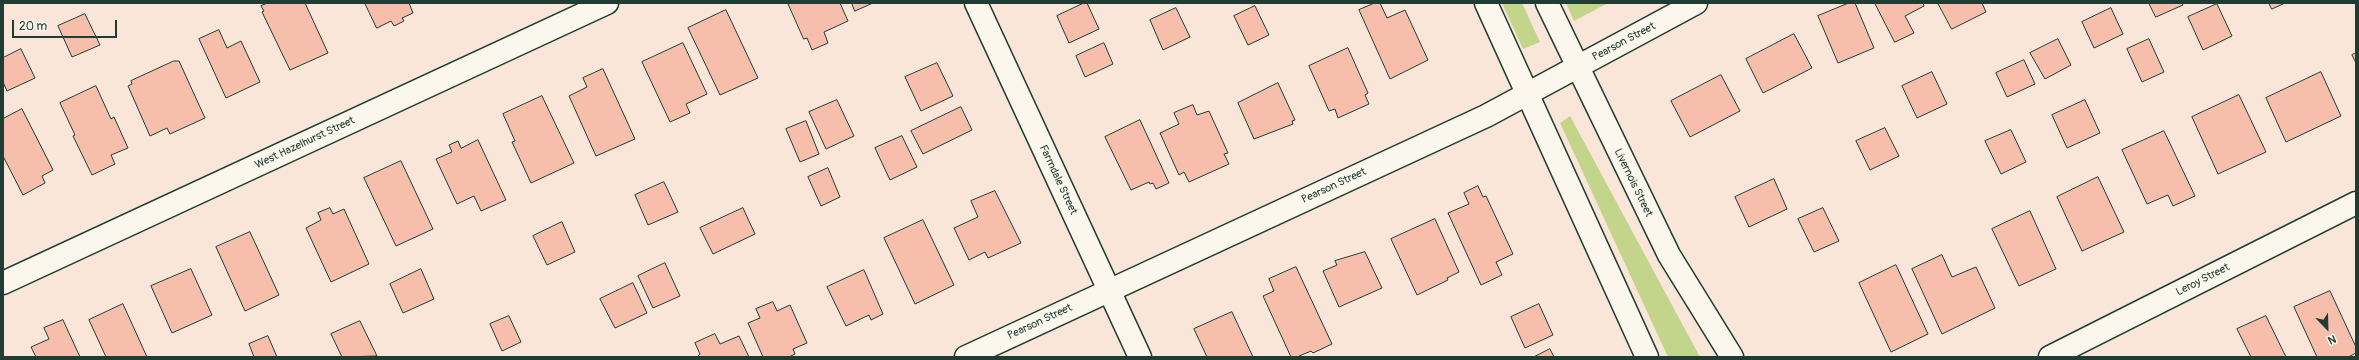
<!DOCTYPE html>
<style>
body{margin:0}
#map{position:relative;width:2359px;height:360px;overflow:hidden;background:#fae6d8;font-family:Pangolin,sans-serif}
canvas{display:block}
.frame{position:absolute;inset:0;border:4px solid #1f3d34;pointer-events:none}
.north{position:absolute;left:2307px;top:308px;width:40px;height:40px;-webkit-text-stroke:3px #fbf7ec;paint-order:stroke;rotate:157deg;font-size:11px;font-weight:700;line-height:16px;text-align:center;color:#1f3d34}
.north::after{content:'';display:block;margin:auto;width:14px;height:18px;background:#1f3d34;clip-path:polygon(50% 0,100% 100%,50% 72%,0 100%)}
.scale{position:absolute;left:12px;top:20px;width:105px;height:18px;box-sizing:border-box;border:2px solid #1f3d34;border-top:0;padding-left:5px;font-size:12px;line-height:14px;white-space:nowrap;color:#1f3d34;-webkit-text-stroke:3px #fbf7ec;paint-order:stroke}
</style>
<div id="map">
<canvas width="2359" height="360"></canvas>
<div class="frame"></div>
<div class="north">N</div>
<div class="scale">20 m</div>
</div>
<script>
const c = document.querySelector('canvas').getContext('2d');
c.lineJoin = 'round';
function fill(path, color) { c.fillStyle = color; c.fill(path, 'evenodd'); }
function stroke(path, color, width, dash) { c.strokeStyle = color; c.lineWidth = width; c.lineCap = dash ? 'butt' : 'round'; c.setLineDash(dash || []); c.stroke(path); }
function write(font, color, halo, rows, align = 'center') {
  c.font = font + ' Pangolin,sans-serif'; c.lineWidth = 3.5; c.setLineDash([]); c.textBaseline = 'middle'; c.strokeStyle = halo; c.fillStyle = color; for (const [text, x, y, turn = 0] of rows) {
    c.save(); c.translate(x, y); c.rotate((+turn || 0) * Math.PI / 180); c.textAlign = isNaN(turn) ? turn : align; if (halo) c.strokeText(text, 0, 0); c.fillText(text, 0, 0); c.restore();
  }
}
fill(new Path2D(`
 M1502,3H1522L1540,42L1523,49Z
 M1566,3H1608L1574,21Z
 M1570,116L1700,357H1668L1560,123Z`), '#c3d58a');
const building = new Path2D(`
 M268,3H305L328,53L290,70L262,12L264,11L261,6Z
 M365,3H409L413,13L402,18L404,21L394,26L391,21L377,28Z
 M788,3H840L848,21L824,32L828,43L812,50L807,38L804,39Z
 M852,3H873L855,11Z
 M1084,3H1087L1099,29L1069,43L1057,16Z
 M1375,3H1380L1387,18L1405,10L1428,60L1390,79L1359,10Z
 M1849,3H1855L1874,48L1838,63L1818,16Z
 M1875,3H1923L1924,6L1905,16L1914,33L1895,42Z
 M1938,3H1982L1986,12L1952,29Z
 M2149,3H2182L2183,5L2156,17Z
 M2269,3H2285L2272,9Z
 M2217,4L2232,36L2203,50L2188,17Z
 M1255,6L1269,35L1248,45L1234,16Z
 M1176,8L1190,37L1163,50L1150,20Z
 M2111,8L2123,34L2094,48L2082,22Z
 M726,10L758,78L720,95L688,28Z
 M85,14L100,45L72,57L58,26Z
 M219,30L227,48L241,41L260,82L226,98L199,39Z
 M1794,34L1812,68L1763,93L1746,59Z
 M2058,39L2071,65L2045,79L2030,53Z
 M2149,39L2164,72L2142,82L2127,49Z
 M683,43L707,94L686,104L690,113L670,122L642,62Z
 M1104,43L1113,64L1085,77L1076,56Z
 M1348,48L1368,93L1365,95L1369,104L1338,118L1335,109L1329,111L1309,66Z
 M21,49L35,78L7,91L3,82V58Z
 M2356,53V63L2352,55Z
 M2024,60L2035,84L2007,97L1996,73Z
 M174,61H179L205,118L170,134L167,128L150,136L128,86L132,84L131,81Z
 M937,63L953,96L921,111L905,77Z
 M603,69L635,139L596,156L569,96L587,87L583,78Z
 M1932,72L1947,104L1917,118L1902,86Z
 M2321,72L2341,116L2286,142L2266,98Z
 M1721,75L1740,111L1690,137L1671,101Z
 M1278,83L1295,120L1292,121L1293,124L1254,139L1238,103Z
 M96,86L111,119L114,117L128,148L111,155L115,164L92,175L73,136L75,135L60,103Z
 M2239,95L2266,152L2218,174L2192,117Z
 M542,96L574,163L531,183L512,142L515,141L503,114Z
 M837,100L854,136L826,149L809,112Z
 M2085,100L2100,133L2067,148L2052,115Z
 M1193,105L1197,115L1209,111L1228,153L1224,154L1229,164L1189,182L1184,172L1179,175L1160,133L1179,124L1174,113Z
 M961,107L972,130L923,154L911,131Z
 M22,109L53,170L42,176L45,183L23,195L3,156V119Z
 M1140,120L1169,183L1156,189L1153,183L1150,184L1149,182L1131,190L1105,137Z
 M806,121L819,154L800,162L786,129Z
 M1885,128L1899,156L1870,170L1856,141Z
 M2011,130L2026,162L2001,174L1985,141Z
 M2164,131L2195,196L2173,206L2168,195L2147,204L2122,150Z
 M902,136L917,167L890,180L875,148Z
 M478,140L506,200L481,211L474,196L457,204L436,159L452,152L449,145L458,141L461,148Z
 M401,161L433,229L396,246L364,178Z
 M828,168L840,197L821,206L808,177Z
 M2098,177L2124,232L2082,251L2057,197Z
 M1774,179L1787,209L1749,227L1735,197Z
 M664,182L678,212L648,225L635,195Z
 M1478,186L1483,197L1486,196L1513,254L1496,262L1502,275L1481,285L1448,213L1469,204L1464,193Z
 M995,191L1021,243L988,258L985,252L969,260L954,228L978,217L971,201Z
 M330,208L333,214L344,209L369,264L331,282L306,228L321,220L318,213Z
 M743,208L755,234L713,254L700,228Z
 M1823,208L1839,241L1814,252L1798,219Z
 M2030,211L2056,269L2019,286L1992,229Z
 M1435,219L1459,272L1447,278L1448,280L1417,295L1391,239Z
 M923,220L954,285L915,304L884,238Z
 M562,222L575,252L547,265L533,236Z
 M250,232L279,295L245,311L216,247Z
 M1365,252L1382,288L1339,307L1323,271L1337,265L1335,261Z
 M1942,255L1952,277L1976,267L1995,308L1942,334L1912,269Z
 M665,263L680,296L653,308L638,276Z
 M1896,265L1928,334L1891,352L1859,283Z
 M1296,267L1332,344L1313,353L1311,351L1297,357H1291L1263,296L1274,291L1269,279Z
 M191,269L212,315L172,333L151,286Z
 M421,269L434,299L403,313L390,284Z
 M864,270L883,314L871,320L869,315L846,326L827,287Z
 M633,283L647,313L615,328L600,299Z
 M2330,291L2356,347V353L2348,357H2317L2294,307Z
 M773,302L777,311L790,305L807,343L793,349L795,354L789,357H763L748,323L760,318L756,309Z
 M123,304L147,357H106L89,320Z
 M1539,304L1553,335L1525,348L1511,317Z
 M1232,312L1253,357H1207L1194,329Z
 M509,316L521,342L502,351L490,324Z
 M2266,316L2286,357H2251L2237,329Z
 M63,320L80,357H36L31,347L49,339L44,328Z
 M360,321L377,356L342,357L331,334Z
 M715,334L720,344L739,336L749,357H697L700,354L695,343Z
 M268,336L277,357H254L249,344Z
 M1550,349L1554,357H1534Z`);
fill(building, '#f6beab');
stroke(building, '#1f3d34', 1);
const street = new Path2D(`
 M976,3L1140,357
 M3,283L607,3
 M966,357L1486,116L1696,3
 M2050,357L2356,203`);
const secondary = new Path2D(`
 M1486,3L1647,357
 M1547,3L1669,255L1732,357`);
stroke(street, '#1f3d34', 25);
stroke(secondary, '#1f3d34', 25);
stroke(street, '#fbf7ec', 22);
stroke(secondary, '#fbf7ec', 22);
write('11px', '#1f3d34', '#fbf7ec', [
 ["Pearson Street",1624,42,-28],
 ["West Hazelhurst Street",305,143,-25],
 ["Farmdale Street",1058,180,65],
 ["Livernois Street",1633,183,64],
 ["Pearson Street",1334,186,-25],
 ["Leroy Street",2203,280,-27],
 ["Pearson Street",1040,322,-25]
]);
</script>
